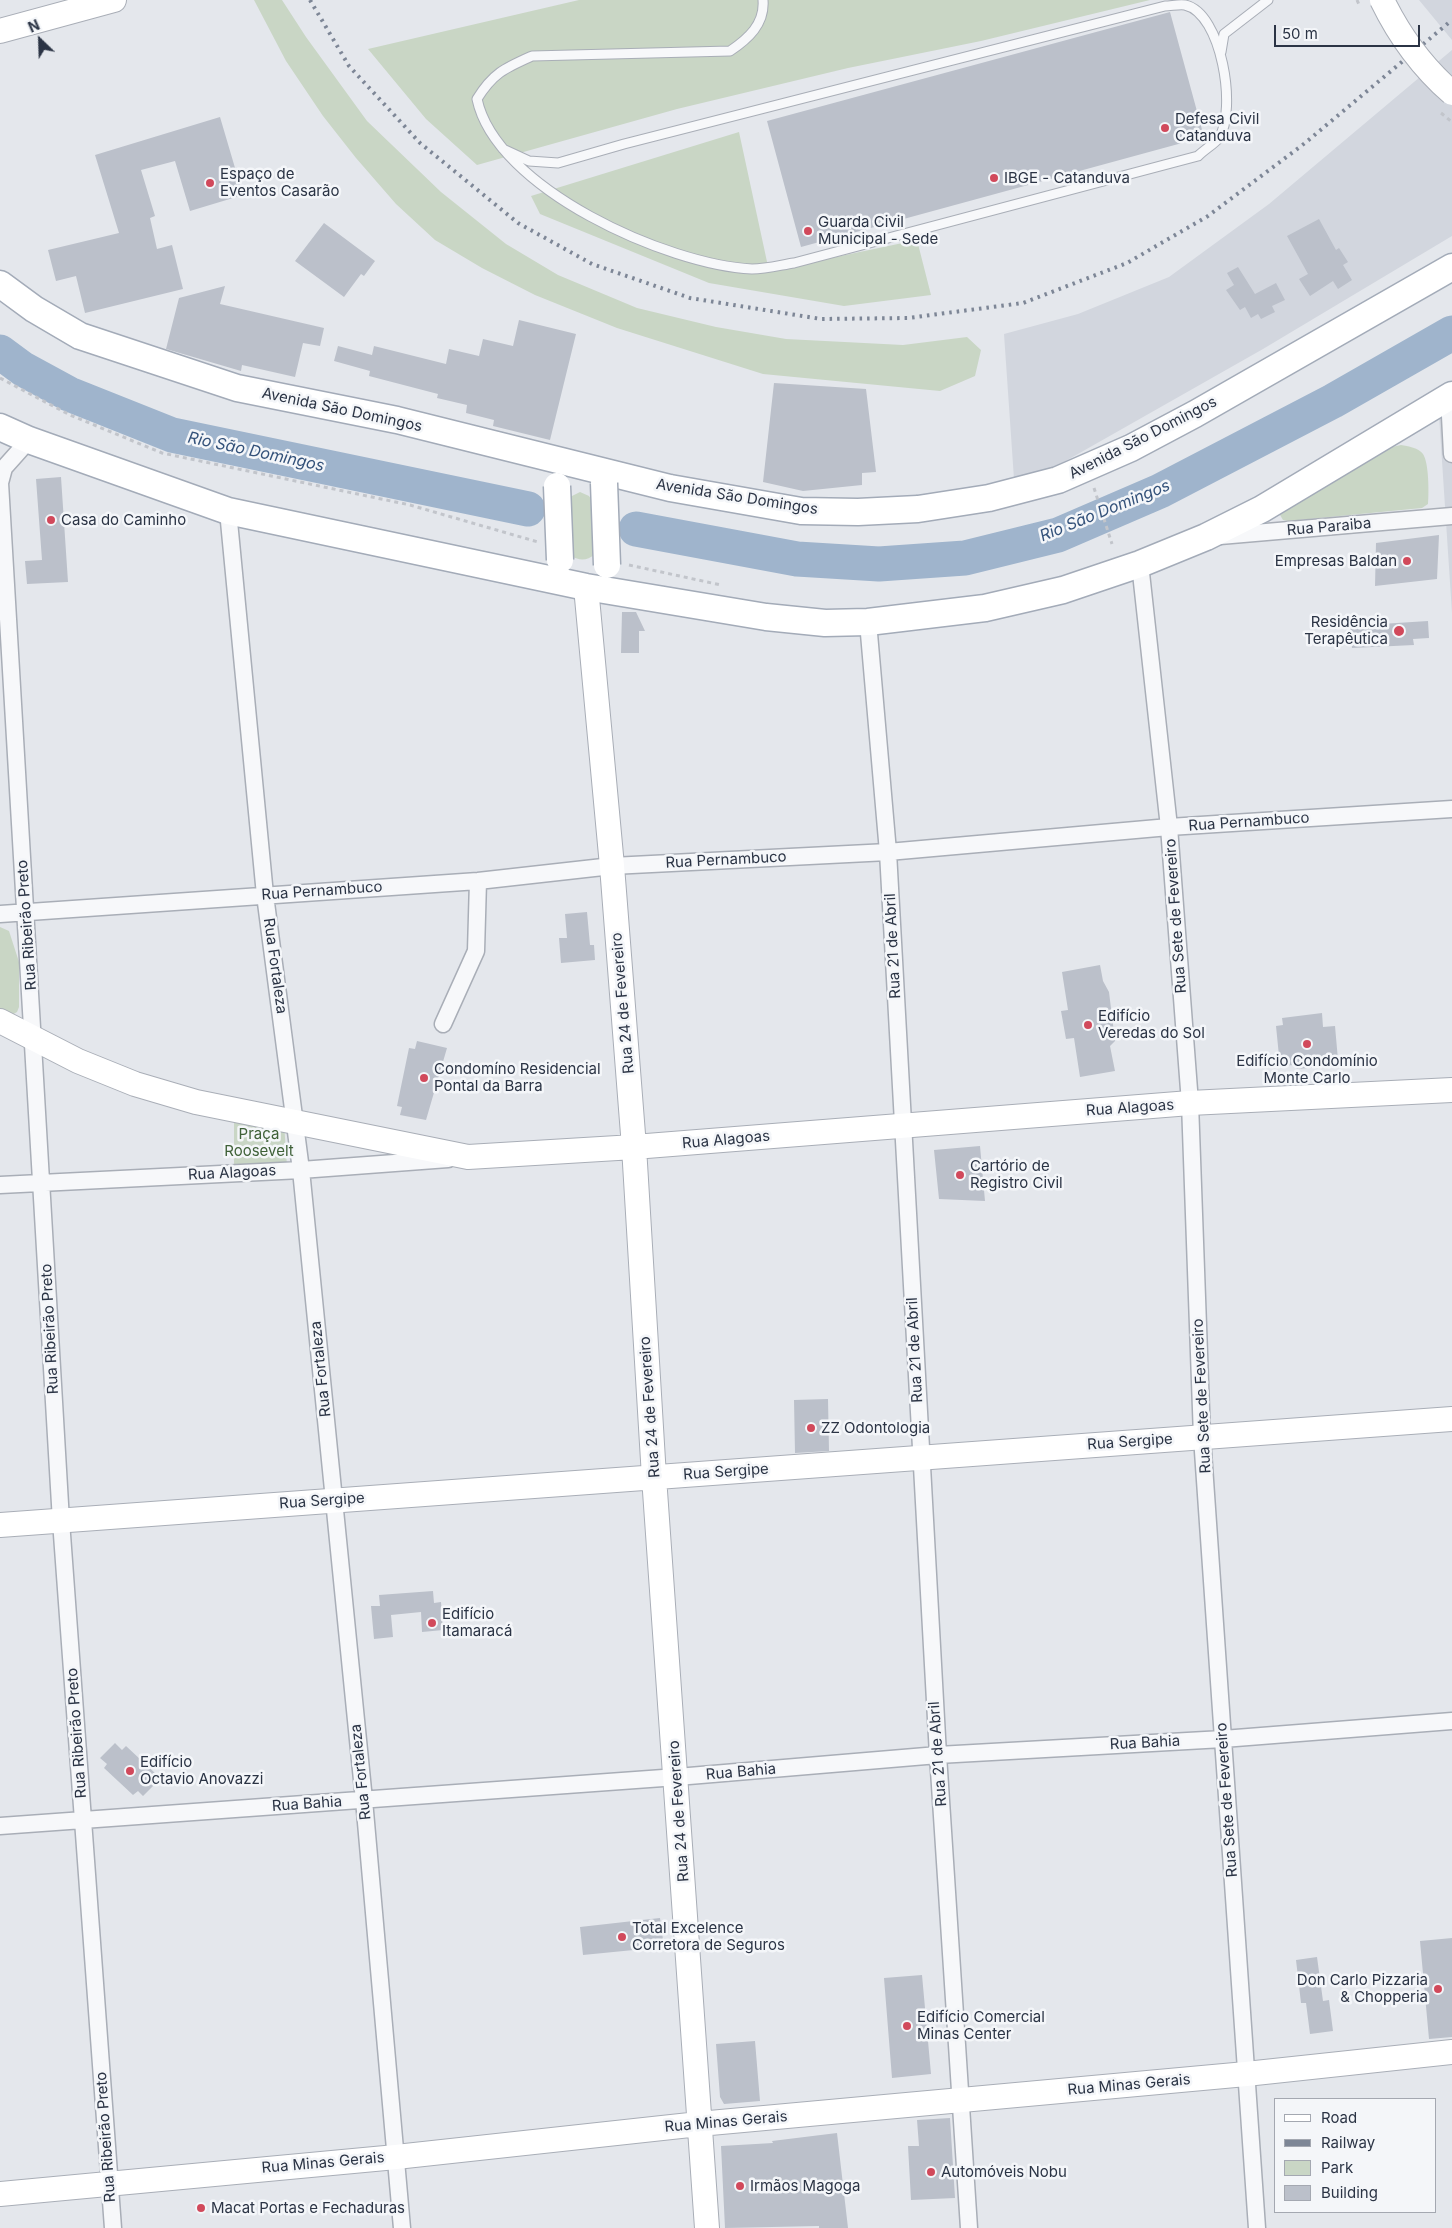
<!DOCTYPE html>
<meta charset="utf-8">
<style>
body{margin:0}
#map{position:relative;width:1452px;height:2228px;overflow:hidden;background:#e4e7ec;font-family:Inter,sans-serif}
canvas{display:block}
.legend{position:absolute;left:1274px;top:2098px;width:162px;height:115px;box-sizing:border-box;background:#f4f6f9;border:1px solid #a4a8b1;margin:0;padding:6px 9px;list-style:none;font-size:15px;color:#2b3445}
.legend li{display:flex;align-items:center;gap:10px;height:25px}
.legend b{width:25px;border:1px solid #a4a8b1}
.north{position:absolute;left:15px;top:15px;width:50px;height:50px;-webkit-text-stroke:4px #f4f6f9;paint-order:stroke;rotate:336deg;font-size:14px;font-weight:700;line-height:20px;text-align:center;color:#2b3445}
.north::after{content:'';display:block;margin:auto;width:18px;height:22px;background:#2b3445;clip-path:polygon(50% 0,100% 100%,50% 72%,0 100%)}
.scale{position:absolute;left:1274px;top:25px;width:146px;height:22px;box-sizing:border-box;border:2px solid #2b3445;border-top:0;padding-left:6px;font-size:15px;line-height:18px;white-space:nowrap;color:#2b3445;-webkit-text-stroke:4px #f4f6f9;paint-order:stroke}
</style>
<div id="map">
<canvas width="1452" height="2228"></canvas>
<ul class="legend">
<li><b style="height:6px;background:#fff"></b>Road</li>
<li><b style="height:6px;background:#7d8696"></b>Railway</li>
<li><b style="height:14px;background:#c9d6c5"></b>Park</li>
<li><b style="height:14px;background:#bbc0ca"></b>Building</li>
</ul>
<div class="north">N</div>
<div class="scale">50 m</div>
</div>
<script>
const c = document.querySelector('canvas').getContext('2d');
c.lineJoin = 'round';
function fill(path, color) { c.fillStyle = color; c.fill(path, 'evenodd'); }
function stroke(path, color, width, dash) { c.strokeStyle = color; c.lineWidth = width; c.lineCap = dash ? 'butt' : 'round'; c.setLineDash(dash || []); c.stroke(path); }
function write(font, color, halo, rows, align = 'center') {
  c.font = font + ' Inter,sans-serif'; c.lineWidth = 5; c.setLineDash([]); c.textBaseline = 'middle'; c.strokeStyle = halo; c.fillStyle = color; for (const [text, x, y, turn = 0] of rows) {
    c.save(); c.translate(x, y); c.rotate((+turn || 0) * Math.PI / 180); c.textAlign = isNaN(turn) ? turn : align; if (halo) c.strokeText(text, 0, 0); c.fillText(text, 0, 0); c.restore();
  }
}
fill(new Path2D(`
 M1419,0H1452V40Z
 M1452,50V236L1263,349L1055,467L1014,479L1004,334L1078,314L1169,277L1269,204Z
 M1452,393V613L1438,400Z`), '#d2d6de');
fill(new Path2D(`
 M254,0H282L306,37L367,121L441,192L506,244L558,275L637,308L716,327L786,339L903,345L967,337L981,350L975,376L940,391L763,374L617,328L535,295L482,268L435,240L396,204L356,158L323,116L286,61Z
 M579,0H1150L981,41L848,68L677,109L477,165L426,119L368,49Z
 M739,132L769,271L917,240L931,295L844,306L709,283L540,214L531,196Z
 M1401,445C1408,446 1419,448 1423,454C1429,463 1429,493 1428,504L1422,508L1288,521L1283,520L1280,515L1286,506L1392,447Z
 M580,492L589,496L593,502L595,554C587,561 580,561 571,556L570,497Z
 M0,927L9,931L19,962V1007L17,1012L12,1015L0,1011Z
 M234,1114L284,1123L287,1166L234,1169Z`), '#c9d6c5');
stroke(new Path2D(`
 M0,352L23,369L69,394L172,435L528,509
 M636,529L797,559L879,564L965,558L1058,535L1160,491L1333,401L1452,333`), '#9fb4cc', 35);
fill(new Path2D(`
 M1170,12L1204,137L801,247L767,121Z
 M220,117L243,195L190,211L175,161L141,170L155,216L150,218L157,249L172,245L183,289L85,313L76,276L56,281L48,250L119,233L95,155Z
 M1319,219L1336,250L1339,248L1348,262L1343,265L1352,280L1338,289L1333,281L1310,296L1299,279L1308,274L1287,236Z
 M324,223L375,261L364,276L361,274L344,297L295,261Z
 M1238,267L1255,294L1276,283L1285,300L1272,306L1275,312L1261,319L1258,314L1251,318L1245,307L1240,310L1226,290L1234,285L1227,273Z
 M225,286L220,304L324,328L320,346L303,343L295,377L242,365L241,371L166,349L179,298Z
 M519,320L576,334L550,440L493,426L494,420L466,413L467,405L437,398L438,394L369,376L370,371L334,361L338,346L372,355L374,346L446,364L449,349L479,356L483,339L513,346Z
 M774,383L866,389L876,472L862,473V485L803,491L763,482Z
 M61,477L68,582L27,584L25,561L42,560L36,479Z
 M1439,535L1437,579L1375,586L1376,543Z
 M622,612H636L645,631H639V653H621Z
 M1428,621L1429,638L1413,639L1414,645L1352,648L1350,626Z
 M587,912L590,945H594L595,960L561,963L559,938H567L565,914Z
 M1100,965L1103,981L1109,992L1115,1041L1110,1046L1115,1071L1080,1077L1074,1038L1066,1039L1061,1011L1068,1010L1062,972Z
 M1322,1013L1323,1027L1335,1026L1338,1060L1324,1062L1321,1067L1297,1069L1294,1065L1280,1066L1276,1026L1283,1025L1282,1018Z
 M417,1041L447,1048L426,1120L400,1115L402,1107L397,1106L409,1048L415,1049Z
 M980,1146L985,1201L939,1199L934,1150Z
 M828,1399L829,1451L795,1453L794,1400Z
 M433,1591L434,1603L441,1602L443,1630L422,1632L421,1612L391,1615L393,1637L374,1639L371,1606H380L379,1595Z
 M115,1743L122,1750L126,1746L156,1774L154,1777L158,1781L143,1796L138,1791L133,1795L104,1768L107,1764L100,1758Z
 M660,1918L664,1947L583,1955L580,1927Z
 M1452,1938V2037L1429,2039L1420,1941Z
 M1317,1957L1323,2001L1329,2000L1333,2031L1310,2034L1306,2003H1301L1296,1960Z
 M922,1975L931,2074L892,2078L884,1978Z
 M755,2041L760,2101L724,2104L720,2097L716,2044Z
 M950,2118L955,2198L911,2200L908,2146H919L917,2120Z
 M837,2133L848,2228H819V2226L725,2228L721,2146L773,2143L772,2141Z`), '#bbc0ca');
const lane = new Path2D(`
 M1221,52L1224,34L1268,0
 M503,149L529,161L558,163L624,144L1165,6C1171,6 1179,4 1185,5C1222,13 1237,110 1219,138C1214,144 1204,150 1198,156L794,263C781,265 766,269 752,269C668,265 496,189 477,99C493,73 505,68 532,56L730,51C748,39 765,24 763,0`);
const street = new Path2D(`
 M1449,397L1452,454
 M29,440L4,468L0,483L61,1521L113,2228
 M228,511L265,895L301,1170L364,1800L402,2228
 M1220,536L1452,516
 M1140,564L1169,827L1190,1103L1202,1437L1257,2228
 M868,622L888,852L938,1755L969,2228
 M0,914L478,881L612,866L888,852L1169,827L1452,809
 M443,1024L476,951L478,881
 M0,1185L301,1170L448,1159
 M0,1826L677,1777L938,1755L1223,1739L1452,1721`);
const secondary = new Path2D(`
 M0,31L114,0
 M586,587L612,866L634,1147L654,1477L707,2228
 M0,1021L78,1061L135,1084L196,1102L468,1157L634,1147L1190,1103L1452,1090
 M0,1525L1452,1419
 M0,2194L396,2157L699,2124L1246,2074L1452,2052`);
const primary = new Path2D(`
 M0,284L34,309L80,336L237,388L397,420L670,488L801,511L858,512L918,509L989,498L1058,480L1131,448L1195,414L1452,267
 M0,427L29,440L228,511L586,587L766,617L825,623L868,622L985,608L1063,590L1140,564L1206,537L1262,509L1452,395`);
stroke(lane, '#a9aeb7', 11);
stroke(street, '#a9aeb7', 19);
stroke(secondary, '#a9aeb7', 26);
stroke(primary, '#a3abb8', 29);
stroke(new Path2D(`
 M0,378L70,415L162,453L410,505L538,542
 M1094,488L1112,544
 M629,565L721,585`), '#c2c5cb', 3, [4, 4]);
stroke(lane, '#f7f8fa', 9);
stroke(street, '#f7f8fa', 16);
stroke(secondary, '#fff', 24);
stroke(primary, '#fff', 26);
stroke(new Path2D(`
 M310,0L349,66L420,143L518,223L592,264L690,298L821,319L908,318L1023,303L1127,263L1208,216L1305,143L1452,20`), '#7d8696', 4, [2.5, 5]);
const secondaryBridge = new Path2D(`
 M1382,0C1399,35 1422,67 1452,93`);
const primaryBridge = new Path2D(`
 M604,483L607,565
 M557,486L560,560`);
stroke(secondaryBridge, '#a9aeb7', 26, []);
stroke(primaryBridge, '#a3abb8', 29, []);
stroke(new Path2D(`
 M1357,0L1360,7
 M1441,113L1452,122`), '#c2c5cb', 3, [4, 4]);
stroke(secondaryBridge, '#fff', 24);
stroke(primaryBridge, '#fff', 26);
for (const [x, y, r, color] of [
 [1165,128,5,"#d1495b"],
 [994,178,5,"#d1495b"],
 [210,183,5,"#d1495b"],
 [808,231,5,"#d1495b"],
 [51,520,5,"#d1495b"],
 [1407,561,5,"#d1495b"],
 [1399,631,6,"#d1495b"],
 [1088,1025,5,"#d1495b"],
 [1307,1044,5,"#d1495b"],
 [424,1078,5,"#d1495b"],
 [960,1175,5,"#d1495b"],
 [811,1428,5,"#d1495b"],
 [432,1623,5,"#d1495b"],
 [130,1771,5,"#d1495b"],
 [622,1937,5,"#d1495b"],
 [1438,1989,5,"#d1495b"],
 [907,2026,5,"#d1495b"],
 [931,2172,5,"#d1495b"],
 [740,2186,5,"#d1495b"],
 [201,2208,5,"#d1495b"]
]) { const dot = new Path2D(); dot.arc(x, y, r, 0, 2 * Math.PI); c.fillStyle = color; c.fill(dot); stroke(dot, '#f4f6f9', 2); }
write('15px', '#2b3445', '#f4f6f9', [
 ["Defesa Civil",1175,119],
 ["Catanduva",1175,136],
 ["Espaço de",220,174],
 ["Eventos Casarão",220,191],
 ["IBGE - Catanduva",1004,178],
 ["Guarda Civil",818,222],
 ["Municipal - Sede",818,239],
 ["Casa do Caminho",61,520],
 ["Empresas Baldan",1397,561,"right"],
 ["Residência",1388,622,"right"],
 ["Terapêutica",1388,639,"right"],
 ["Edifício",1098,1016],
 ["Veredas do Sol",1098,1033],
 ["Edifício Condomínio",1307,1061,"center"],
 ["Monte Carlo",1307,1078,"center"],
 ["Condomíno Residencial",434,1069],
 ["Pontal da Barra",434,1086],
 ["Cartório de",970,1166],
 ["Registro Civil",970,1183],
 ["ZZ Odontologia",821,1428],
 ["Edifício",442,1614],
 ["Itamaracá",442,1631],
 ["Edifício",140,1762],
 ["Octavio Anovazzi",140,1779],
 ["Total Excelence",632,1928],
 ["Corretora de Seguros",632,1945],
 ["Don Carlo Pizzaria",1428,1980,"right"],
 ["& Chopperia",1428,1997,"right"],
 ["Edifício Comercial",917,2017],
 ["Minas Center",917,2034],
 ["Automóveis Nobu",941,2172],
 ["Irmãos Magoga",750,2186],
 ["Macat Portas e Fechaduras",211,2208]
], 'left');
write('15px', '#2b3445', '#f4f6f9', [
 ["Avenida São Domingos",342,410,12],
 ["Avenida São Domingos",1143,438,-27],
 ["Avenida São Domingos",737,497,9],
 ["Rua Paraiba",1329,527,-5],
 ["Rua Pernambuco",1249,822,-4],
 ["Rua Pernambuco",726,860,-3],
 ["Rua Pernambuco",322,891,-4],
 ["Rua Sete de Fevereiro",1176,916,-94],
 ["Rua Ribeirão Preto",27,925,-94],
 ["Rua 21 de Abril",893,946,-93],
 ["Rua Fortaleza",275,966,82],
 ["Rua 24 de Fevereiro",623,1003,-95],
 ["Rua Alagoas",1130,1108,-4],
 ["Rua Alagoas",726,1140,-5],
 ["Rua Alagoas",232,1173,-3],
 ["Rua Ribeirão Preto",50,1329,-93],
 ["Rua 21 de Abril",915,1350,-93],
 ["Rua Fortaleza",321,1369,-96],
 ["Rua Sete de Fevereiro",1202,1396,-93],
 ["Rua 24 de Fevereiro",650,1407,-94],
 ["Rua Sergipe",1130,1442,-4],
 ["Rua Sergipe",726,1472,-4],
 ["Rua Sergipe",322,1501,-4],
 ["Rua Ribeirão Preto",77,1733,-94],
 ["Rua Bahia",1145,1743,-3],
 ["Rua 21 de Abril",938,1754,-94],
 ["Rua Fortaleza",361,1772,-96],
 ["Rua Bahia",741,1772,-5],
 ["Rua Sete de Fevereiro",1227,1800,-94],
 ["Rua Bahia",307,1804,-4],
 ["Rua 24 de Fevereiro",679,1811,-94],
 ["Rua Minas Gerais",1129,2085,-5],
 ["Rua Minas Gerais",726,2122,-5],
 ["Rua Ribeirão Preto",106,2137,-94],
 ["Rua Minas Gerais",323,2163,-5]
]);
write('15px', '#3f6138', '#f4f6f9', [
 ["Praça",259,1134],
 ["Roosevelt",259,1151]
]);
write('italic 16px', '#34527a', '#f4f6f9', [
 ["Rio São Domingos",256,452,12],
 ["Rio São Domingos",1105,511,-22]
]);
</script>
